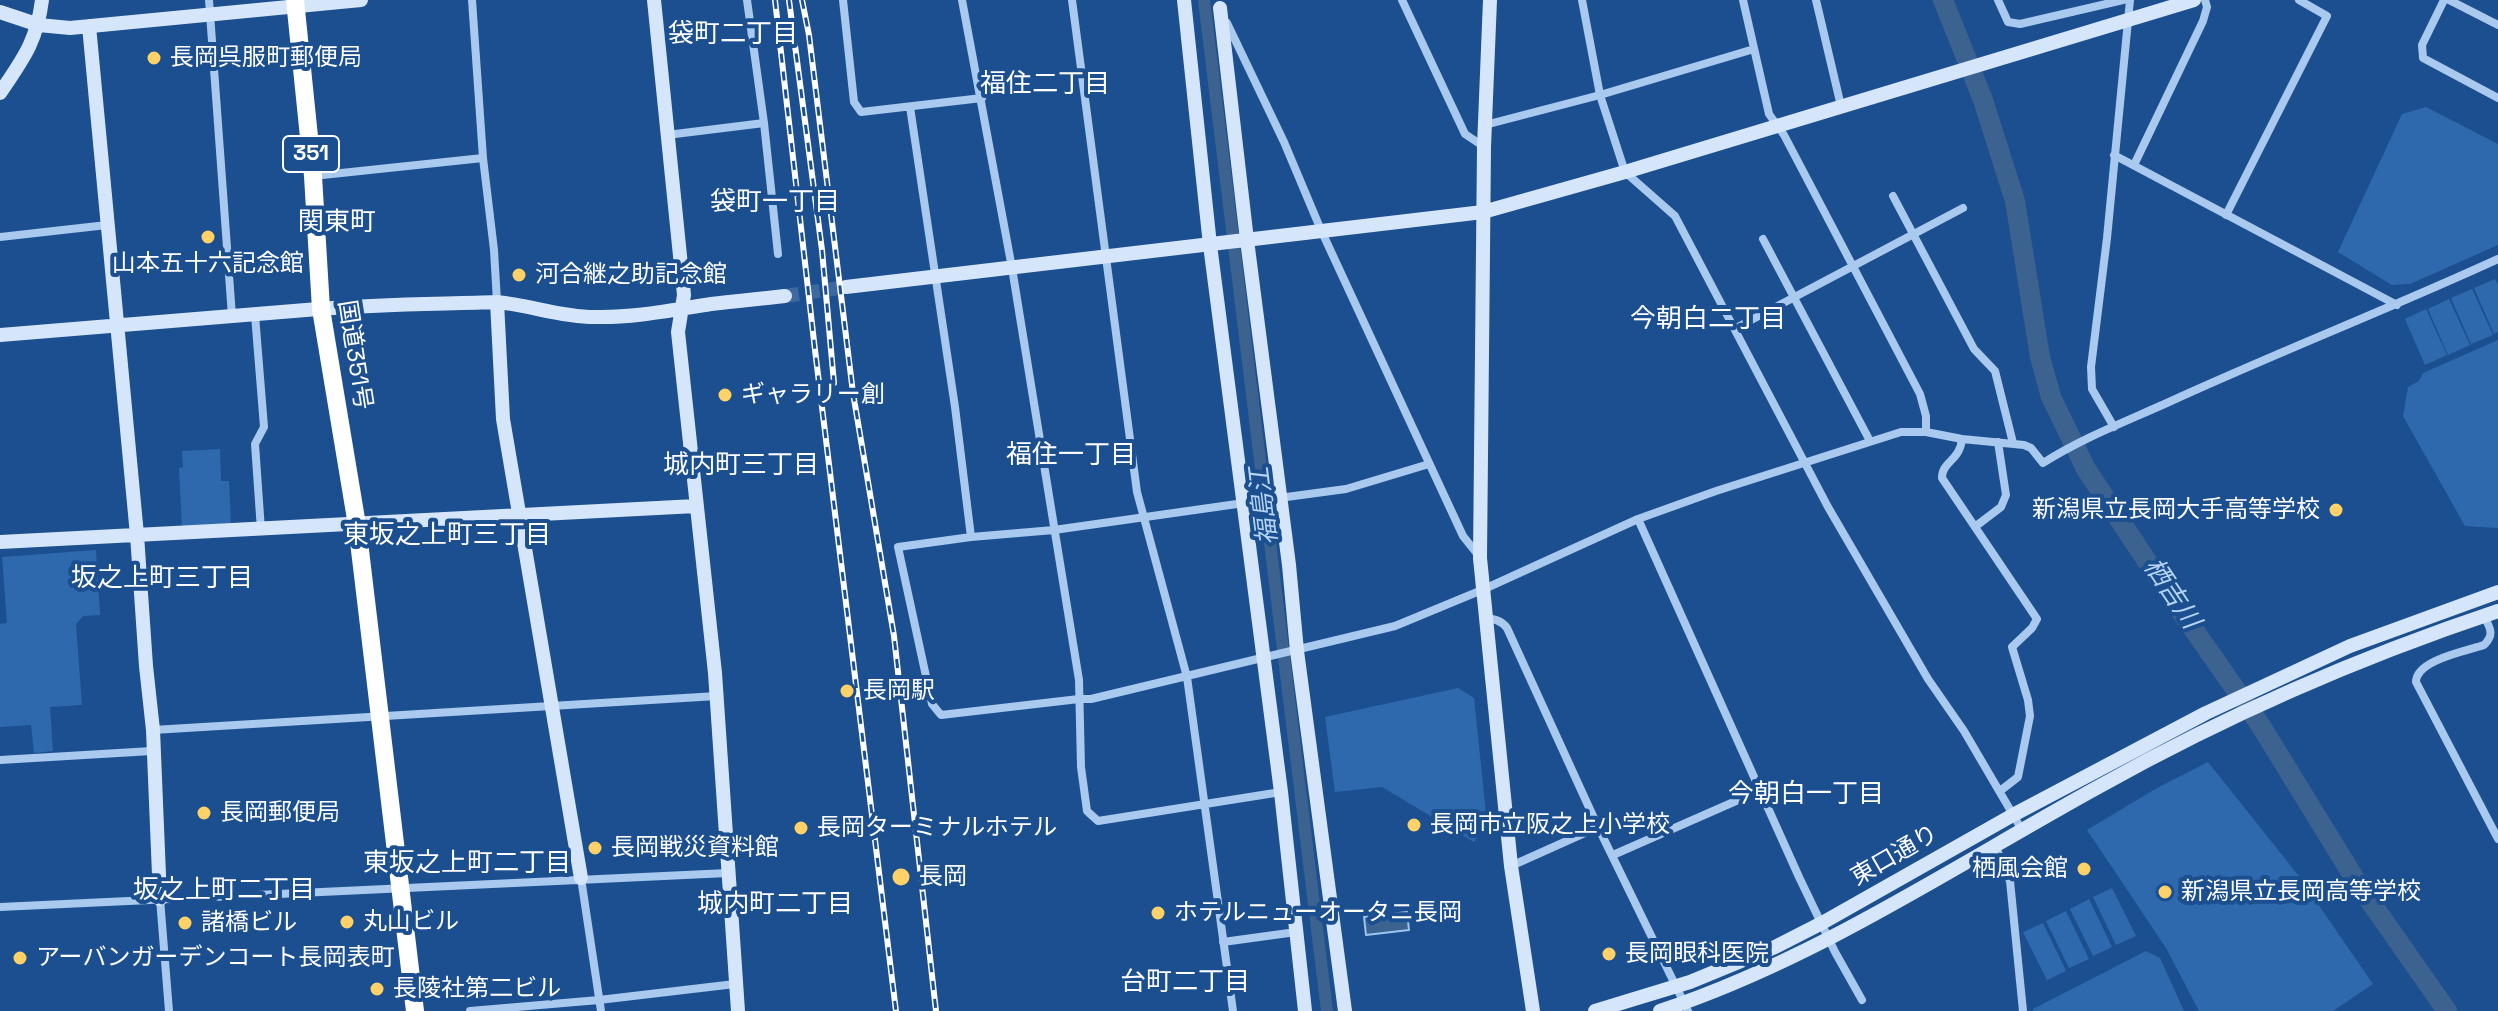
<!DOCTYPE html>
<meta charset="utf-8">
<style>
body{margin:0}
canvas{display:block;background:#1b4f8f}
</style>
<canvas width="2498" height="1011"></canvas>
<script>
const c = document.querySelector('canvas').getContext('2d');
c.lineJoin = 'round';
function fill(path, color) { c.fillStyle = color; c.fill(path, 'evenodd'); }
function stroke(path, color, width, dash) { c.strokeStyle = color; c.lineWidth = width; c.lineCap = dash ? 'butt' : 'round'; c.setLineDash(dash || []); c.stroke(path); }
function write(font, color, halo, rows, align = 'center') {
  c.font = font + ' "Space Grotesk","Noto Sans JP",sans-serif'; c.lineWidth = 8; c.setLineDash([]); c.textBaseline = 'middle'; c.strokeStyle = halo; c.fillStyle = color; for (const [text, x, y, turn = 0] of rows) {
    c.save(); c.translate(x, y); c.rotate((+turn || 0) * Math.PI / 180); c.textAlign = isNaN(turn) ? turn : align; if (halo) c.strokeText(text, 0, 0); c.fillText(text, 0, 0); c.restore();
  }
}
fill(new Path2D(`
 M2426,107L2498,144V245L2410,284L2392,285L2338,252L2402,114Z
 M2495,279L2498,285V332L2494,334L2474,288Z
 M2472,289L2493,335L2471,344L2451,298Z
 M2449,299L2470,345L2448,355L2428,309Z
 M2426,309L2447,355L2425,365L2405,319Z
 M2498,340V528L2465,526L2403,416L2408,387L2419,381L2423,373Z
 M220,449L221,481H229L231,526L182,529L179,468L183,467L182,451Z
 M96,550L100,615L83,616L76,624L82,705L50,707L53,751L34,753L31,725L0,727V624L7,623L2,557Z
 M1458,688L1474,698L1487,823L1474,842L1382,787L1335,792L1325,717Z
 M2208,762L2298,875L2373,984L2333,1011H2199L2166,948L2087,830L2157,788Z
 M2112,888L2136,936L2116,945L2093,897Z
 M2089,899L2112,947L2093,956L2070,909Z
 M2066,911L2089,959L2069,968L2046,921Z
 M2043,923L2066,971L2047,980L2023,932Z
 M2146,951L2160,958L2184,1011H2033V1009Z`), '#2e69ad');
const water = new Path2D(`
 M1407,912L1409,930L1366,935L1364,917Z`);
fill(water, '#3c6290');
stroke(water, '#9cc4f0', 2);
stroke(new Path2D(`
 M1204,0L1327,1011`), '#3c6290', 12);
stroke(new Path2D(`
 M1943,0L1983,100L2015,201L2040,357L2051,397L2086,469L2162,584L2261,726L2358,884L2447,1011`), '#3c6290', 20);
stroke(new Path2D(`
 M785,296L846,287`), '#3d69a0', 14, [14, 7]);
stroke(new Path2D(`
 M209,0L232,316
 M472,0L483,158L494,250L497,302
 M747,0L764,123L778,254
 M843,0L854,102L861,112L982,98
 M962,0L1012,268L1079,680L1081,767L1087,811L1098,821L1281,792
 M1072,0L1137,492L1187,677L1233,1011
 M1402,0L1465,134L1483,146
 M1582,0L1600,95L1625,172L1675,216L1828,507L1928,679L1964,731L2022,830
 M1743,0L1769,114L1784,135L1920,394L1926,416V432
 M1816,0L1841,106
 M1998,0L2008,22L2020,24L2123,0
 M2444,0L2422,45L2423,58L2498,98
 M2449,0L2498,25
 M1227,23L1284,142L1321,230L1463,536L1479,556
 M910,107L955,407L971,537
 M1485,125L1600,95L1754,49
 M667,135L764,123
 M2114,155L2397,305
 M2134,165L2203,21L2207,7L2205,0
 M313,176L483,158
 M1893,196L1974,349L1995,371L2013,443
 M2226,215L2327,16L2299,0
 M0,237L107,225
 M1763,239L1870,441
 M255,315L264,427L255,444L261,530
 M1736,328L1963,208
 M2114,427L2092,389L2091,367L2107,238L2130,0
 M1962,439C1960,461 1942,461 1942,478L2037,619L2032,628L2012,647L2028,700L2030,716L2018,777L2000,791
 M1279,498L1346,489L1429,464
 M1244,503L1054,530L971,537L898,547L932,704L941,715L1079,699H1091L1395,626L1482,590L1638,519L1716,491L1901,432H1926L1962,439L2024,445L2031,448L2043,463C2082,438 2127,421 2169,402C2278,352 2389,309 2498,259
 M1638,519L1799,877L1835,952L1862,1000
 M1976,526L2001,507L2006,495L1998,442
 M2484,616C2490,628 2495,634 2484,645C2466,651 2416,660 2416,682L2498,839
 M1484,618C1494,619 1501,620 1507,628L1598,827L1688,1011
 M153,730L717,696
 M0,760L152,751
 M1995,845L2010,881L2023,1011
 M1613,855L1761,790
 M1511,866L1598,827
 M581,878L601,1011
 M160,899L169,1011
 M0,907L728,873
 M1223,942L1296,932
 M470,1011L599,1000L735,984`), '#a9c9ee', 8);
stroke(new Path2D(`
 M654,0L684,295L678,332L715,673L738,1011
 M1184,0L1210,245L1281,792L1305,1011
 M1490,0L1484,147L1480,558L1511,866L1533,1011
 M1220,8L1247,240L1289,565L1297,651L1345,1011
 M0,12L39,25L70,28L361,0
 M89,26L137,535L146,666L153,730L160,899
 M0,93C23,59 37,41 42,0
 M846,287L1483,212L1625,172L2194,0
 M497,302L503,419L581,878
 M0,335C106,327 212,317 318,309C378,304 437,304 497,302C529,305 561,317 594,317C635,318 672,310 711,304C736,301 760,299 785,296
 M0,542L696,506
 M1595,1011L1690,982L1775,947L1822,923L2013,815L2206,713L2350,646L2498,592
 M1660,1011C1817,959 1956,865 2100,786C2227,715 2360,657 2498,611`), '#d6e6fa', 14);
stroke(new Path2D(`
 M295,0L313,176L321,309L357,525L415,1011`), '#fff', 18);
const rail = new Path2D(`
 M775,0L815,350L896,1011
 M789,0L822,250L834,383
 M802,0L809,35L853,393L894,636L936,1011`);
stroke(rail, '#fff', 6);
stroke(rail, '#1b4f8f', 3, [9]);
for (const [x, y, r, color] of [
 [154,58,8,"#ffd166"],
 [208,237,8,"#ffd166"],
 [519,275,8,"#ffd166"],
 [725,395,8,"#ffd166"],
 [2336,510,8,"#ffd166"],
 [847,691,8,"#ffd166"],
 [204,813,8,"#ffd166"],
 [1414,825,8,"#ffd166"],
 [801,828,8,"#ffd166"],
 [595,848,8,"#ffd166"],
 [2084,869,8,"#ffd166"],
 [901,877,10,"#ffd166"],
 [2165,892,8,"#ffd166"],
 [1158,913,8,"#ffd166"],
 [347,922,8,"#ffd166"],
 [185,923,8,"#ffd166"],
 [1609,954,8,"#ffd166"],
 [20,958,8,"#ffd166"],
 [377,989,8,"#ffd166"]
]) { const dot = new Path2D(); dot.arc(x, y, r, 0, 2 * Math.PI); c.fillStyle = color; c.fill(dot); stroke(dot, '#1b4f8f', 3); }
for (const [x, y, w] of [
 [311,154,56]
]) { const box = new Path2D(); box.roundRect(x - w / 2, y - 18, w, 36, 6); c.fillStyle = '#1b4f8f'; c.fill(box); stroke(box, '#fff', 2); }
write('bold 22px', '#fff', null, [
 ["351",311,154]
]);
write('24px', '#fff', '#1b4f8f', [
 ["長岡呉服町郵便局",170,58],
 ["山本五十六記念館",208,264,"center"],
 ["河合継之助記念館",535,275],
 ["ギャラリー創",741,395],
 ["新潟県立長岡大手高等学校",2320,510,"right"],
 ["長岡駅",863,691],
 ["長岡郵便局",220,813],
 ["長岡市立阪之上小学校",1430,825],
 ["長岡ターミナルホテル",817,828],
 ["長岡戦災資料館",611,848],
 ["栖風会館",2068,869,"right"],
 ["長岡",919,877],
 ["新潟県立長岡高等学校",2181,892],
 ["ホテルニューオータニ長岡",1174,913],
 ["丸山ビル",363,922],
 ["諸橋ビル",201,923],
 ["長岡眼科医院",1625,954],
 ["アーバンガーデンコート長岡表町",36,958],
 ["長陵社第二ビル",393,989]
], 'left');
write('24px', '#fff', '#1b4f8f', [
 ["国道351号",354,355,81],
 ["東口通り",1895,856,-30]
]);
write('26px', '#fff', '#1b4f8f', [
 ["袋町二丁目",733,35],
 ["福住二丁目",1045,85],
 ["袋町一丁目",775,203],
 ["関東町",337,223],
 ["今朝白二丁目",1708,320],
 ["福住一丁目",1071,456],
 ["城内町三丁目",741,466],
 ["東坂之上町三丁目",447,536],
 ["坂之上町三丁目",162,579],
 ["今朝白一丁目",1806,795],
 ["東坂之上町二丁目",467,864],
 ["坂之上町二丁目",224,891],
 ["城内町二丁目",775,905],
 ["台町二丁目",1185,983]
]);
write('italic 26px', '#b5d3f5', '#1b4f8f', [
 ["福島江",1265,506,-97],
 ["栖吉川",2171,594,56]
]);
</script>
